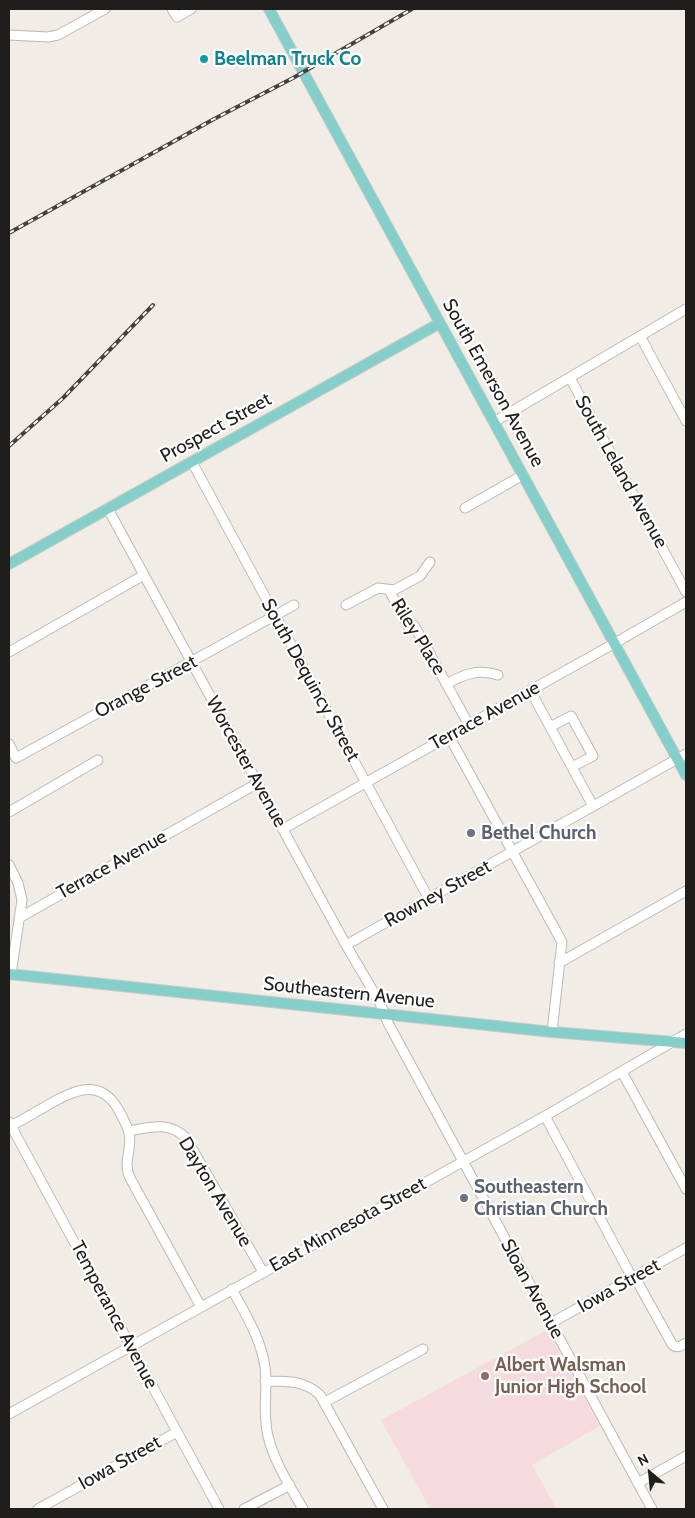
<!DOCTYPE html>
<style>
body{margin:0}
#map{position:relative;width:695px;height:1518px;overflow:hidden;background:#f1ece5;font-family:Cabin,sans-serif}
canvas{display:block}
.frame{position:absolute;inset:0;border:10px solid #201e1c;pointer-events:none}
.north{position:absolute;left:625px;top:1448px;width:50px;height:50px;-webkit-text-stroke:4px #fff;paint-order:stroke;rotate:332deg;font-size:14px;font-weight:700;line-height:20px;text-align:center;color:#201e1c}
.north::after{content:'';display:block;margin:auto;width:18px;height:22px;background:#201e1c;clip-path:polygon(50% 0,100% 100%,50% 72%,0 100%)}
</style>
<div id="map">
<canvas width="695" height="1518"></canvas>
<div class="frame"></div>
<div class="north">N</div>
</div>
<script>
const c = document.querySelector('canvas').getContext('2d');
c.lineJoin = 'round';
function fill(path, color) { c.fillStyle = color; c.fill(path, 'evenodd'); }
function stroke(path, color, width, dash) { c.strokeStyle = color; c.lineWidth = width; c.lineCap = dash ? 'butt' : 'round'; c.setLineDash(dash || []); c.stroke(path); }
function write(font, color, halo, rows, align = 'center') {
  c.font = font + ' Cabin,sans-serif'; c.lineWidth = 4.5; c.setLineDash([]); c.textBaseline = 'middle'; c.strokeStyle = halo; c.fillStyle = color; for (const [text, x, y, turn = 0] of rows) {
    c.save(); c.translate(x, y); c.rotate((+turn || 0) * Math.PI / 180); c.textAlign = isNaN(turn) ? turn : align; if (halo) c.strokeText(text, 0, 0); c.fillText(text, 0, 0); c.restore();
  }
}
fill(new Path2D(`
 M547,1330L600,1426L532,1465L557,1509H430L381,1420Z`), '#f6dbde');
const minor = new Path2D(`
 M172,9L177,17L191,9
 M9,35L48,37L58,35L105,9
 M640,336L686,421
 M570,378L686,592
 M494,422L686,309
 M192,462L429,899
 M465,508L523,475
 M108,509L346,945L380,1003L388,1023L652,1509
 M389,590L409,628L414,625L469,725
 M346,605L378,588L394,590L420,576L430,562
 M9,652L144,575
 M446,684C463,675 478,668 498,675
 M530,690L593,806
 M550,727L571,716L593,756L572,767
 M449,736L562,942L552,1032
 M9,744L16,758L294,605
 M9,812L98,760
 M283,829L615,643L686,602
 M9,865L18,883L22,900L11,974
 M19,918L258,783
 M346,945L686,754
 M559,963L686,891
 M622,1072L686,1189
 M545,1116L629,1272L638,1283L672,1344C677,1349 681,1346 686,1343
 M9,1122L219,1509
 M11,1126C24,1119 36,1112 48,1105C72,1091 99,1077 118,1109C122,1116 127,1125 129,1133C133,1149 122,1161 130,1178L201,1307
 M129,1131C150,1127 169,1121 186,1138L263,1272
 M232,1289C245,1314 261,1338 265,1367C268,1390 262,1413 268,1436C274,1462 290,1486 303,1509
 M551,1323L686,1248
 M265,1381C286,1381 304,1380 320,1395L383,1509
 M325,1402L423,1349
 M9,1414L545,1116L686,1034
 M638,1483L686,1456
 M38,1509L177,1432
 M244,1509L290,1485`);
const major = new Path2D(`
 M269,9L686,775
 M9,564L440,323
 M9,974L552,1032L686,1043`);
stroke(minor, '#bdb9b2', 11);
stroke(major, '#c9c9c9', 12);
stroke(minor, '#fff', 9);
stroke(major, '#85cfcb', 10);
const rail = new Path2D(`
 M9,233L214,119L293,78L412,9
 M9,446L63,398L153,305`);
stroke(rail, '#43413e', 4);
stroke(rail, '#fff', 2, [5.5]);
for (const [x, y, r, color] of [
 [204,59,5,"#0f9aa8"],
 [471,833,5,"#6b7280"],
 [464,1198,5,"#6b7280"],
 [485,1376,5,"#8d6e63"]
]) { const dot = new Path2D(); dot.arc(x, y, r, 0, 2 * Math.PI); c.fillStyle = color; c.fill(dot); stroke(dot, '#fff', 2); }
write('bold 19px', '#0d838f', '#fff', [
 ["Beelman Truck Co",214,59]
], 'left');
write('19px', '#201e1c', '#fff', [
 ["South Emerson Avenue",493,383,61],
 ["Prospect Street",216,428,-29],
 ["South Leland Avenue",621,472,61],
 ["Riley Place",418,637,58],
 ["South Dequincy Street",310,680,61],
 ["Orange Street",146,687,-28],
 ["Terrace Avenue",485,716,-29],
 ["Worcester Avenue",246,762,61],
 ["Terrace Avenue",112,865,-29],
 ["Rowney Street",438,894,-29],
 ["Southeastern Avenue",349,993,6],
 ["Dayton Avenue",215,1192,59],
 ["East Minnesota Street",348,1225,-29],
 ["Iowa Street",619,1286,-29],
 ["Sloan Avenue",532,1289,61],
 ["Temperance Avenue",114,1315,62],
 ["Iowa Street",120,1463,-29]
]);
write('bold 19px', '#5b616d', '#fff', [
 ["Bethel Church",481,833],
 ["Southeastern",474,1187],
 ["Christian Church",474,1209]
], 'left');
write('bold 19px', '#785e54', '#fff', [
 ["Albert Walsman",495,1365],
 ["Junior High School",495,1387]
], 'left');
</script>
